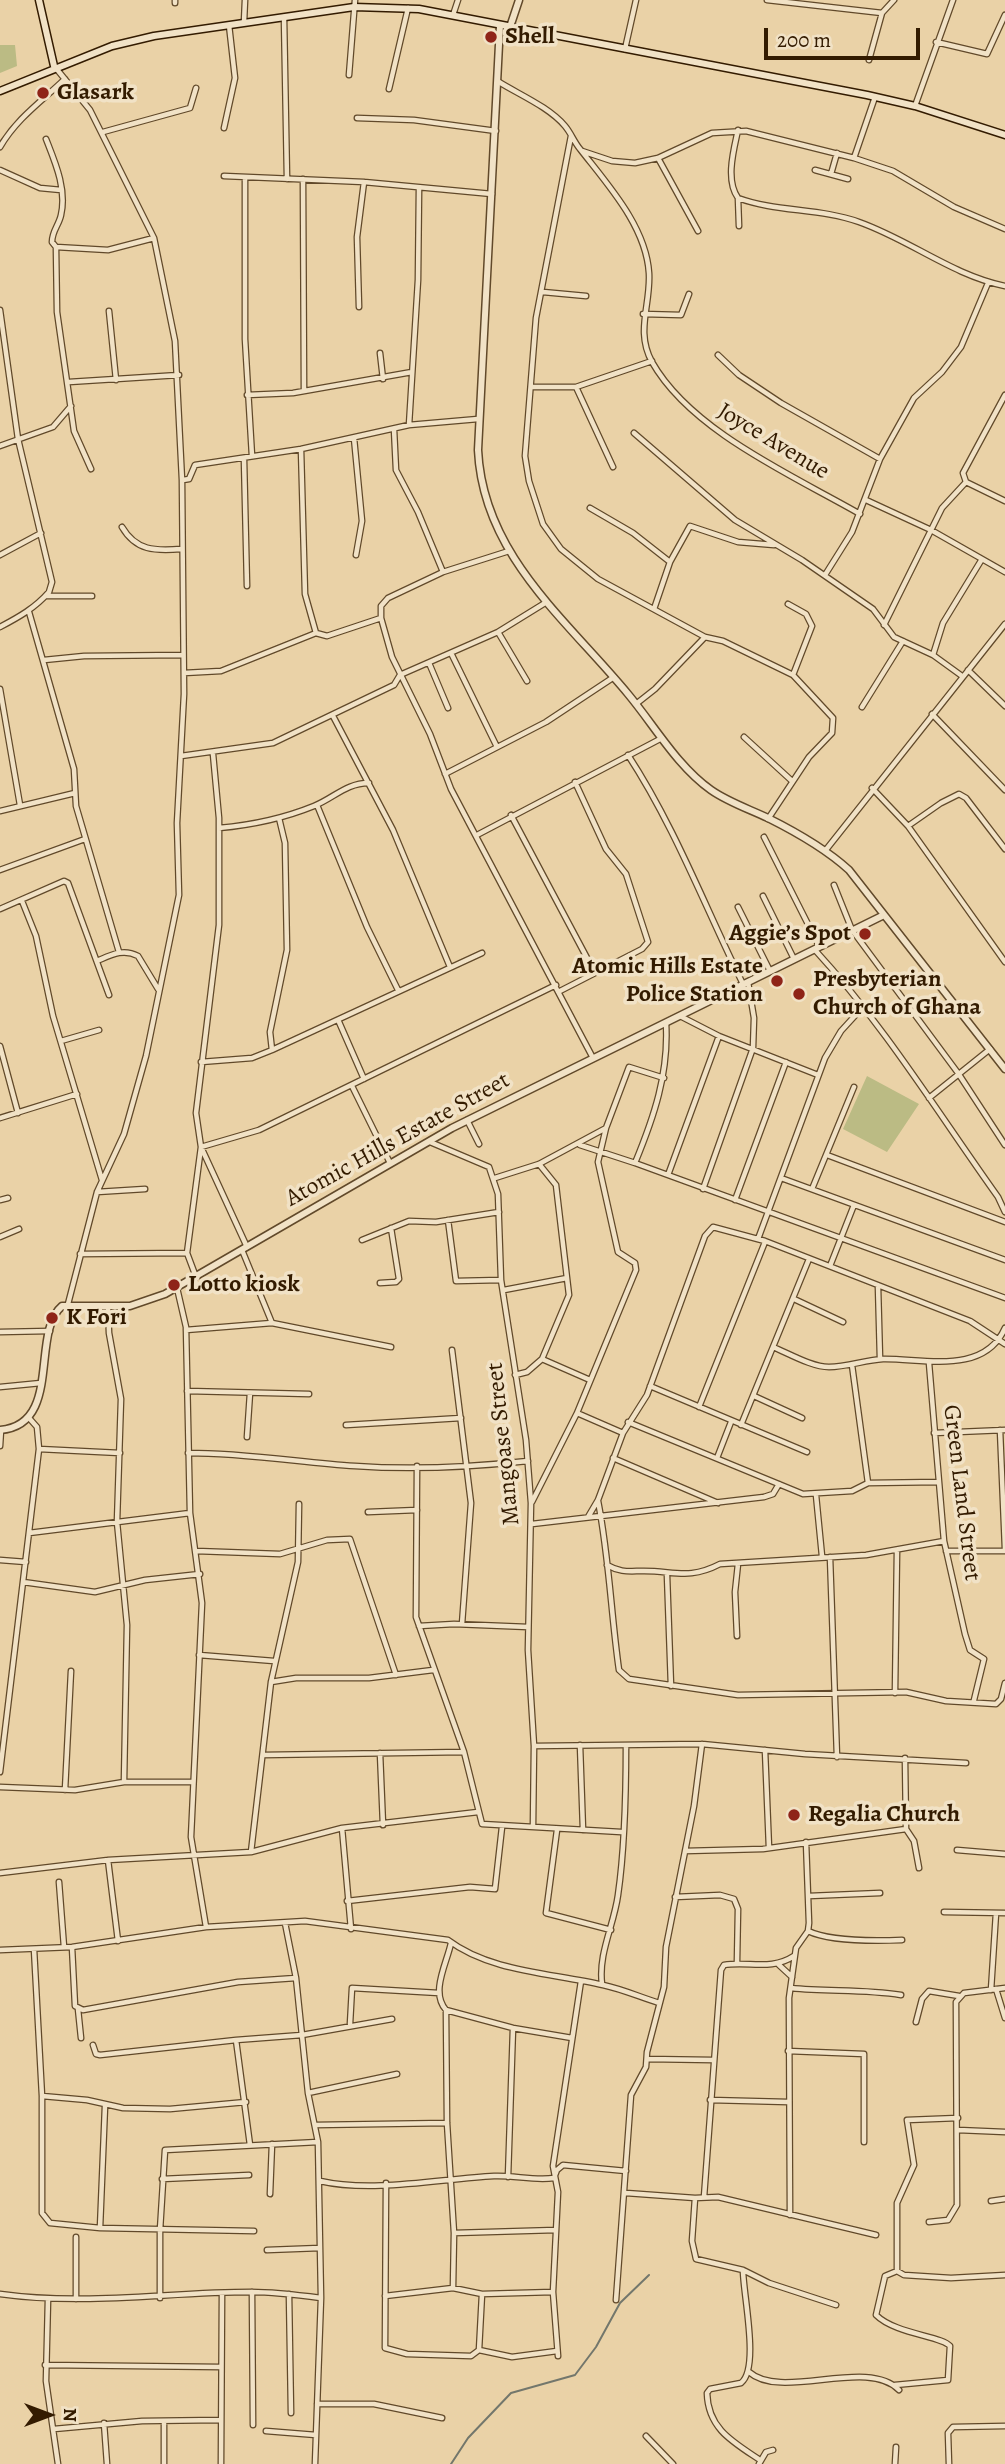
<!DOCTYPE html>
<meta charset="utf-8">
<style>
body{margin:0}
#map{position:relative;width:1005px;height:2464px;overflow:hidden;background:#ead2a7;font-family:Alegreya,serif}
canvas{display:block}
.north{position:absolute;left:14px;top:2380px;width:70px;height:70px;-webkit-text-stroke:5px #f1e2c6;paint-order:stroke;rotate:90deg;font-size:19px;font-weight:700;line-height:28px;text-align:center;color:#331b00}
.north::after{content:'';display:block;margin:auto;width:24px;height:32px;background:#331b00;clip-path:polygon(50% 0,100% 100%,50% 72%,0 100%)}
.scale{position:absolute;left:764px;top:28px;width:156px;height:32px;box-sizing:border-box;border:4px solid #331b00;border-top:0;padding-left:9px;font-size:21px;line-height:24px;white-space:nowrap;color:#331b00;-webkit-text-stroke:5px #f1e2c6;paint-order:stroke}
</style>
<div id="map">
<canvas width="1005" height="2464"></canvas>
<div class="north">N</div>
<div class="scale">200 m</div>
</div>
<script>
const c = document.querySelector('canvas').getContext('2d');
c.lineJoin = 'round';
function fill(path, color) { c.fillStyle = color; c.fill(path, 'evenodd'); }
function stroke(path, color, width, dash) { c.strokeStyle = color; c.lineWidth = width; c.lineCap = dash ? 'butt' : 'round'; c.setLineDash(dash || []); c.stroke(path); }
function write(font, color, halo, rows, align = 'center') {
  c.font = font + ' Alegreya,serif'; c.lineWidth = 7; c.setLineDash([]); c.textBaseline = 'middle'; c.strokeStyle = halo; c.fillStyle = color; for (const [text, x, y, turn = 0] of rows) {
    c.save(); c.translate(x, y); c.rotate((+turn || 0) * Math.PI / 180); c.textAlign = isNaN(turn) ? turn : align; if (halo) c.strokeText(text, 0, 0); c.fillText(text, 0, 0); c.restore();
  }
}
fill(new Path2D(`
 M0,45H15L17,66L0,73Z
 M867,1076L919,1104L887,1152L843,1129Z`), '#bbbb84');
stroke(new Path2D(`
 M451,2464L468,2438L511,2393L575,2375L596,2347L620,2303L649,2275`), '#73776c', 2);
const minor = new Path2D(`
 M767,0L882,13
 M175,3V0
 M453,15L458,0
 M284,17L287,179
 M244,22L245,0
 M936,42L987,54L1005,15
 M625,49L636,0
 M869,60L882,13L894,0
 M55,67L90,110L154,238L175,341L182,480L184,694L177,823L179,895L146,1056L124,1134L97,1192L68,1304
 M349,75L355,0
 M499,82C520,95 549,107 565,126C571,133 574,142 580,149C607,184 646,226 649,273C651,305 635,331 652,362C691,431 792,475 860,514
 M389,89L408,8
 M915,106L953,0
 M357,118L414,120L496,131
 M224,128L235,78L229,25
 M738,130C734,149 725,180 738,198C776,212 820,208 859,222C910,240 952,275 1005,286
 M103,132L190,108L196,88
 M571,136L536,318L525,456L529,481L543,524L561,549L598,579L705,637L723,641L793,675L833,718L832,733L809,757L768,819
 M46,139C55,162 67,189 61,215C59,225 52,231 52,242L56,247L57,312L74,431L91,469
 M0,147C17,118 42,101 65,79
 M582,151L612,161L635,163L658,158L712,133L746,131L854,158L893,171L954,207L1005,229
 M658,158L698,231
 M854,158L875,97
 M0,170L40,188L61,190
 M815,170L848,179
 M831,174L837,153
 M224,176L364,182L492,194
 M245,177V339L252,456
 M303,179L304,391
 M738,198L739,226
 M56,247L108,250L154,238
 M543,292L586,296
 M359,307L357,237L364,182
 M0,310L18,439L52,582L49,592C35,608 19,617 0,627
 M109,311L116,380
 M643,314L681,315L689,294
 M380,353L383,379
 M718,355L739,375L781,403L880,459
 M69,382L179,375
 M531,387H576L652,361
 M576,387L613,467
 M247,395L293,393L412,372
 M1005,395L963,473L966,482L1005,501
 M409,425L418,280L419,188
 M394,429L396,470L418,512L443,572
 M634,433L735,520L802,560L873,609L894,637L933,655L962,676
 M354,438L362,521L356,555
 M0,446L53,427L71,406
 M301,449L305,594L316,633
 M244,459L247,586
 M183,480L189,479L195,465L301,449L409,425L478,419
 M866,500L931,530L1005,572
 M590,508L633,533L670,562
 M122,527C136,551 155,551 181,549
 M509,551L443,572L388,598L381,606V618L392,657L430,734L451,789L593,1058
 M0,555L41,533
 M825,575L852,532L880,459L914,398L942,372L961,347L988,283
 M47,596H92
 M788,604L806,614L812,626L793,675
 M654,609L670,562L690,526L738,542L774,545
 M29,612L74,769L76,806L119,952
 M884,625L942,508L966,482
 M498,632L527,681
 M451,653L497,747
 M933,655L943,623L982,559
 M44,660L84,656L183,655
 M429,663L448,708
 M968,670L1005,706
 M184,673L221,671L316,633L327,636L381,618
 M0,689L20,805
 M636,704L655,689L705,637
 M862,707L903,641
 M932,714L1005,790
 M333,716L393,830L450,967
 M744,737L792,781
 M213,754L219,818V925L196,1113L201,1147L247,1247
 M628,755C675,827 705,907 743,984
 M181,756L273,743L394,685L400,675L498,632L545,603
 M445,774L546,722L614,677
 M872,788L908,826L1005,962
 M317,805L367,927L398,990
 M0,811L75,793
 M511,815L595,973
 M908,826L941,803L959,794L966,798L1005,849
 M219,828C253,825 282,819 314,806C334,798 346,783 369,783
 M477,835L662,738
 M764,837L819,946
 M825,851L1005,624
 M0,870L85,839
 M834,885L852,930L958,1073L1005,1145
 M763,896L794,959
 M22,901L36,936L53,1016L102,1180
 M738,907L770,971
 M0,909L64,881L68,883L109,995
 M815,950C884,1025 938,1113 998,1197L1005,1212
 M97,961C111,955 123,948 138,956L158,989
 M560,991L642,949L648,942L626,874L606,849L575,782
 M680,1016L719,1036L818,1075
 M339,1022L364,1079
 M61,1041L99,1030
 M0,1046L18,1113
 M272,1050L270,1032L287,950L285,843L279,818
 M201,1062L252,1058L272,1050L482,953
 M352,1086L390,1163
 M929,1098L990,1049
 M0,1118L77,1094
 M467,1120L479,1144
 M430,1142L489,1167L498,1194L501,1280L526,1440L531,1503L528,1650L534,1746L533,1827
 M580,1145L635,1163L1005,1298
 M827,1155L1005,1222
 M635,1163C654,1117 669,1073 666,1023
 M668,1175L719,1036
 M495,1178L539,1164L606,1128L629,1067L664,1078
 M781,1178L1005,1260
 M703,1189L753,1048L754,1018L748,982
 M812,1189L854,1087
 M97,1192L145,1189
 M0,1200L8,1198
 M735,1200L786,1062
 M448,1220L456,1281L501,1280
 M0,1237L19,1229
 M758,1239L825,1058L841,1031L863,1007
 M362,1240L409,1221L436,1222L499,1212
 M242,1250L272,1323
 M80,1254L187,1253
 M830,1266L854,1205
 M196,1277L187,1253L201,1147L259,1130L556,985
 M380,1283L396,1282L399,1279L391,1228
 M878,1286L880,1359
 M177,1288L186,1327L190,1513L202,1603L191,1837L206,1927
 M504,1290L567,1278
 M794,1299L843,1322
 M108,1308L109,1333L121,1399L117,1522L127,1625L124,1782
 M186,1330L272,1323L391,1347
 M0,1332L50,1331
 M773,1347C790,1354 812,1367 829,1367C847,1367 865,1360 883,1359C922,1358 984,1376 1005,1328
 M452,1350L471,1503L462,1624
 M542,1359L590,1380
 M929,1363L944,1541L965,1634L970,1650L984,1659L974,1700
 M852,1365L868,1483
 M515,1375L527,1372L542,1359L569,1295L556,1185L539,1164
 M650,1386L807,1452
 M0,1387L41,1383
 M187,1391L309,1394
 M754,1396L802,1418
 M699,1407L765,1242
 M577,1413L623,1433
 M628,1422L803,1494L852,1491L868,1483L939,1482
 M346,1425L461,1418
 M741,1425L809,1259
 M1000,1430L1005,1549
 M934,1433L1005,1430
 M247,1437L250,1393
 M0,1446L1,1430
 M39,1449L120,1453
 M188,1453C244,1453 299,1462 355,1466C411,1470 472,1467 528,1461
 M613,1458L718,1503
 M717,1458L731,1422
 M417,1466L416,1617L464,1752L482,1824L621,1832
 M816,1495L822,1556
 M598,1501C609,1556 611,1614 619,1670L629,1679L738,1695L906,1692L946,1701L996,1704L1001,1699L1005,1683
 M532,1502L577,1413L636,1270L635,1263L618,1252L598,1162L606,1128
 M368,1512L417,1510
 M588,1517L598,1500L623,1433L647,1395L705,1236L713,1227L765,1241L970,1321L1005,1344
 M532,1524L764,1497L773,1494L779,1484
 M29,1533L190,1513
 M196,1551L280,1554L327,1540L350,1539L396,1675
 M946,1551H1005
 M830,1557L837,1757
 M0,1560L26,1562
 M607,1565C621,1573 629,1571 644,1571C675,1571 689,1580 720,1564L866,1555L944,1541
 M667,1575L671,1686
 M23,1582L95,1592L145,1580L200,1574
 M419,1626L454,1624L528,1627
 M737,1636L735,1592L738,1564
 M199,1655L274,1661
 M271,1682L296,1678H369L433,1670
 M895,1693L897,1550
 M580,1745L583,1830
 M534,1746L702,1744L805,1754L966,1763
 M765,1750L769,1848
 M380,1753L383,1825
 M263,1755L464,1752
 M905,1758L906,1829L914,1841L919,1868
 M0,1772L39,1449L37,1427L29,1418
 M0,1787L75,1790L124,1782H192
 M65,1790L71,1671
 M342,1828L351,1929
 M557,1830L546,1913L611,1930
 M957,1850L1005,1854
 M685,1851L763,1849L906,1829
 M251,1852L271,1682L298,1562L299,1504
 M108,1860L118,1941
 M0,1873L108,1860L251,1852L342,1828L478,1812
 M59,1882L64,1947
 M809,1896L880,1893
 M675,1897L720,1895L734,1899L738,1909L737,1962
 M347,1901L470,1887L495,1889L502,1827
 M944,1912L1005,1913
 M285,1923L296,1978L308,2093L318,2142L321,2298L315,2464
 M808,1931C831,1942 876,1941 902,1940
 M451,1943C447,1963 430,1992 446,2010L513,2028L572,2038
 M72,1947L75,2006L83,2010L238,1982L296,1978
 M34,1949L42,2096V2213L50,2223L100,2228L254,2231
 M0,1950L72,1947L206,1927L305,1921L448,1940C490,1972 553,1973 603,1985C622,1989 640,1997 659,2003
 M779,1965L792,1977
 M602,1984C598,1954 614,1925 618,1895C625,1847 626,1794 626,1745
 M791,1988C828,1992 863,1989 901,1995
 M996,1989L1005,2018
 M991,1990L996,1913
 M78,2009L81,2038
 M446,2010L447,2123L454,2233L453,2288
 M916,2022L922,1999L929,1991L959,1996
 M350,2024L352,1988L439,1993
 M236,2040L302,2035L392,2019
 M93,2045L96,2054L100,2055L236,2040L250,2145
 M788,2051L864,2054V2142
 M647,2059L713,2060
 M308,2093L397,2074
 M42,2096L87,2100L123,2108L170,2109L246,2102
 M710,2100L788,2102
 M315,2125L447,2123
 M958,2130L1005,2132
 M508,2177L513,2028
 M162,2179L249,2175
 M320,2181C372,2193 440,2179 494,2176C514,2175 534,2181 554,2178L557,2170L563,2165L626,2171
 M626,2193L695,2198L718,2197L876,2235
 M270,2194L272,2144
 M704,2197L721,1970L724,1965C749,1961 771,1971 794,1956
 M695,2198L692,2241L696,2259L743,2270L769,2283L836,2305
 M991,2201L1005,2199
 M790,2215L789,1998L796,1948L808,1931L809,1923L806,1842
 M929,2222L948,2220L957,2205L956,2002L964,1993L1005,1988
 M100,2228L105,2106
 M454,2233L556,2230
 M267,2250L320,2248
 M743,2270C743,2294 760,2368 741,2383L710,2389L707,2393C708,2429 733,2442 760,2460
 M897,2271V2203L914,2165L907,2120L958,2118
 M252,2292L253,2425
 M0,2294C86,2306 167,2292 251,2292C275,2292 298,2295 321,2298
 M289,2294L291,2413
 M482,2294L553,2292
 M385,2296L453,2288L482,2294L479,2350L471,2356L407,2354L385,2348L386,2183
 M160,2298V2230L165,2150L318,2142
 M48,2299L46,2381L58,2464
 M76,2299V2237
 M616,2300L631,2095L646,2067L647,2052L664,1987L666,1947L694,1806L702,1744
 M479,2350L512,2357L557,2351
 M558,2356L553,2292L558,2192L553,2166L581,1981
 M45,2365L221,2367
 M749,2372C782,2401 867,2357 899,2390
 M895,2385L948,2380L950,2346C942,2336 895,2334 876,2315L885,2276L897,2271L904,2275L951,2278L1005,2275
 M317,2404H374L442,2418
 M104,2423L107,2464
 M54,2429L142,2421L220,2420
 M266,2431L316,2435
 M646,2436L673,2464
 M164,2464V2423
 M221,2464L222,2293
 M759,2464L766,2452L773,2450
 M895,2464L896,2447
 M949,2464L948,2433L953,2427L1005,2426`);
const tertiary = new Path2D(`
 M500,25L478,450C483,555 566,619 628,694C654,725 677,766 711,790C728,802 749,809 768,818C796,832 826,849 849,870L1005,1069
 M510,27L519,0
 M0,1430C63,1425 30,1333 62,1306H130L165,1294L452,1128L884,915`);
const secondary = new Path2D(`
 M39,0L54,66
 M0,91L112,46L154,36L354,7L419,9L867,95L915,106L1005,135`);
stroke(minor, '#61492a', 7);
stroke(tertiary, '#61492a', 9);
stroke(secondary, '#331b00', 9);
stroke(minor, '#f1e2c6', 4.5);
stroke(tertiary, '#f1e2c6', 6);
stroke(secondary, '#f1e2c6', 6);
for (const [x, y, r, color] of [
 [491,37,7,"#8f2418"],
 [43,93,7,"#8f2418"],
 [865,934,7,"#8f2418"],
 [777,981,7,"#8f2418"],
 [799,994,7,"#8f2418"],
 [174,1285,7,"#8f2418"],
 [52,1318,7,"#8f2418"],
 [794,1815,7,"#8f2418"]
]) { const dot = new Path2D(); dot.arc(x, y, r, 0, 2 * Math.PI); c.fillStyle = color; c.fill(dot); stroke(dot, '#f1e2c6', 2.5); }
write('bold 24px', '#331b00', '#f1e2c6', [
 ["Shell",505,37],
 ["Glasark",57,93],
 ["Aggie’s Spot",851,934,"right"],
 ["Atomic Hills Estate",763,967,"right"],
 ["Police Station",763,995,"right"],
 ["Presbyterian",813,980],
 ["Church of Ghana",813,1008],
 ["Lotto kiosk",188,1285],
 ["K Fori",66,1318],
 ["Regalia Church",808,1815]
], 'left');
write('24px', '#331b00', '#f1e2c6', [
 ["Joyce Avenue",773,442,31],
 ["Atomic Hills Estate Street",398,1140,-29],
 ["Mangoase Street",504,1444,-96],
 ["Green Land Street",961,1493,83]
]);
</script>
